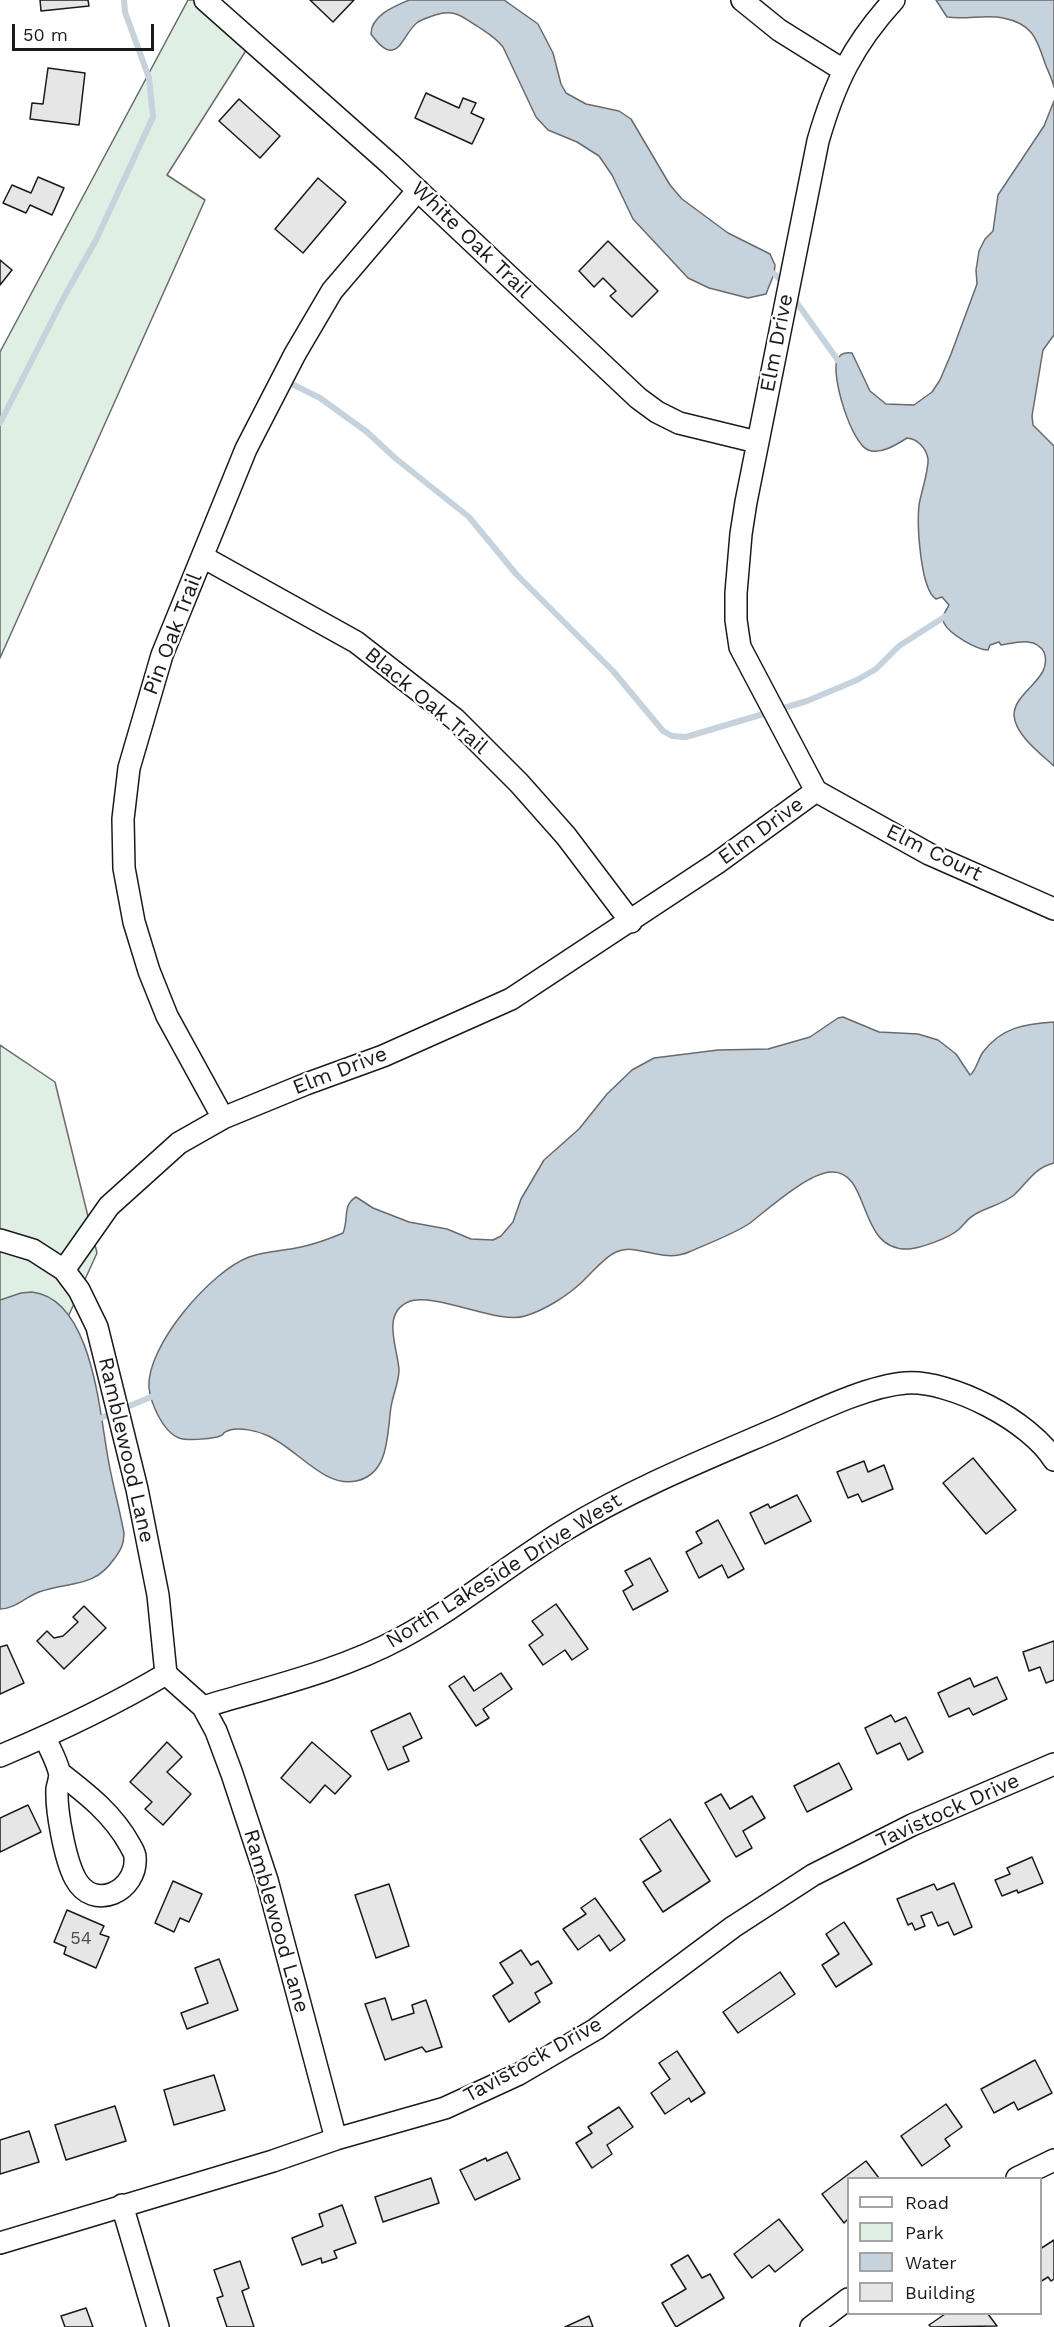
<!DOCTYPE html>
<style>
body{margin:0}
#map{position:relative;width:1054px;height:2327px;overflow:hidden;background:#fff;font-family:"Work Sans",sans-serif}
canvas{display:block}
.legend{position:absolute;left:847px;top:2177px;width:195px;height:138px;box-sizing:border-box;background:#fff;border:2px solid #a3a3a3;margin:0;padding:8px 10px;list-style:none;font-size:18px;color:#1a1a1a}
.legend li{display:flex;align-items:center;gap:12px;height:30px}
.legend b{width:30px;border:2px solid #a3a3a3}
.scale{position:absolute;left:12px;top:24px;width:142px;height:27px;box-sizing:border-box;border:3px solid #1a1a1a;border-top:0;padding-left:8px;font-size:18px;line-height:21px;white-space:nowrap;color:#1a1a1a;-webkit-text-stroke:4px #fff;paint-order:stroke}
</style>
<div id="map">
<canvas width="1054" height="2327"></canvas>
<ul class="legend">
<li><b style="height:8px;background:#fff"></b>Road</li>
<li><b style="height:16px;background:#e0efe3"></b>Park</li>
<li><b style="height:16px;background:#c6d2dc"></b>Water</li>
<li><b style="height:16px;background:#e6e6e6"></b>Building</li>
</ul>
<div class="scale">50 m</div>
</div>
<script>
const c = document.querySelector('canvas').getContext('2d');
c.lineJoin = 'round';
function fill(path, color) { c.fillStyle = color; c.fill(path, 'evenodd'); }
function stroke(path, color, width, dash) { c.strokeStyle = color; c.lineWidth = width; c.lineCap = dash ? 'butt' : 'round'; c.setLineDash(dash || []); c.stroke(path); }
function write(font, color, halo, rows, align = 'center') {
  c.font = font + ' "Work Sans",sans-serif'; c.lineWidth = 4.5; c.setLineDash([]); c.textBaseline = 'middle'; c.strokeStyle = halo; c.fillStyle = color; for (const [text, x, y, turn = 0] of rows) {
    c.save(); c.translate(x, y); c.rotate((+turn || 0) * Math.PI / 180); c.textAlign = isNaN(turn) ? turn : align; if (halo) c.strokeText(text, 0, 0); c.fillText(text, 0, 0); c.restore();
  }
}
const green = new Path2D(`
 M188,0H199L252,41L167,175L205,200L0,658V352Z
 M0,1045L55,1082L97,1253L48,1361L0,1386Z`);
fill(green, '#e0efe3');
stroke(green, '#6a6a6a', 1.5);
const water = new Path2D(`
 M409,0H504L538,24L553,53L561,84L566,93L586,104L619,111L631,119L670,185L682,199L728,233L770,254L775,265L774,274L766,294L748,298L709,288L688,278L633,219L612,175L599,156L577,142L548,130L536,117L503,47C495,37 487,33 477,26C461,16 455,9 435,15C429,17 423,19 418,22C402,33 398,72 371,34C371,15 395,6 409,0Z
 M936,0H1054V87C1052,79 1049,73 1046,66C1037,40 1034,24 1003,18C987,14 965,20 947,17Z
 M1054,101V335L1043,350L1032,416L1033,425L1054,446V766C1041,754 1015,735 1014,715C1014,691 1054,679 1044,652C1035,636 1015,643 1001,645L999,642L990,645L988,650C977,650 949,634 944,623C941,616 946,611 949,605L942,597L936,599C920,589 917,524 919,505C921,493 929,469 928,459C926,448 918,439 907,438C896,445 880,455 868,450C851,443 831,376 837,360C840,353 846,352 852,353L870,391L886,404L914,405L932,392L940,380L951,354L977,284L976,270L979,251L985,239L993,231L998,195L1044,126Z
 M843,1017L879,1032L918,1034L938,1040L956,1054L970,1075C976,1071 978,1059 983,1052C1002,1027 1025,1024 1054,1022V1163C1034,1168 1028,1182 1014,1195C1002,1205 986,1207 974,1215C967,1219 964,1225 958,1230C949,1238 921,1248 909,1249C856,1252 872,1170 831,1172C808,1173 768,1209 750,1223C736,1233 705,1245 689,1252C661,1264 637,1242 616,1252C603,1258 593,1272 582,1282C567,1296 545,1310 525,1316C498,1325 434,1291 408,1302C381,1314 398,1349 399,1370C399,1382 393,1394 391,1407C387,1433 390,1474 356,1481C323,1488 296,1447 266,1435C257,1431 240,1427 230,1430C218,1434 228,1434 217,1437C208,1439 188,1441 179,1438C163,1432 151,1404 149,1388C146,1346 211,1271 249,1257C266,1251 284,1251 301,1247C315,1244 329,1239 343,1233C349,1219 342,1205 356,1197L373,1208L409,1222L447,1229L471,1239L493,1240L501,1236L513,1222L521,1199L544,1160L579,1129L607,1094L632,1070L654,1058L718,1050L768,1049L810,1037L838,1018Z
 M32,1292C91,1299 99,1407 107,1452C111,1479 119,1506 124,1533C124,1544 121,1550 114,1559C94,1589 68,1581 39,1592C25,1597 15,1609 0,1609V1300L21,1293Z`);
fill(water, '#c6d2dc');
stroke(water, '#6a6a6a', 1.5);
stroke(new Path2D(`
 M768,270L776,275L784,285
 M792,296L842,366
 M294,385L320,398L367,432L395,458L469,517L516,574L613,671L663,731L672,736L686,737L807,701L857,680L876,669L899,646L949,614
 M0,423L64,297L96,240L153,117L149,78L125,12L124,0
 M96,1420L158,1394`), '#c6d2dc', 6);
const building = new Path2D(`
 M40,0H88L89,6L41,11Z
 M310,0H354L333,22Z
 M48,68L85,73L79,125L30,119L32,103L43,104Z
 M426,93L459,108L463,98L476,103L471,113L484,119L472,144L415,118Z
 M239,99L280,136L260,158L219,121Z
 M38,177L64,188L52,215L30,205L26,213L3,203L12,185L31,193Z
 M318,178L346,202L303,253L275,229Z
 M608,241L658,291L632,317L610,296L616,291L603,278L594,287L579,271Z
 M0,260L12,270L0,285Z
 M973,1458L1016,1510L986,1534L943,1483Z
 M864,1461L868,1472L884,1465L893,1489L862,1502L858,1494L848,1498L837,1472Z
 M797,1495L811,1521L765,1544L750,1513L768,1504L770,1508Z
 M718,1520L744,1569L728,1578L722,1565L699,1578L686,1552L702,1543L696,1532Z
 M650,1558L668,1591L633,1610L623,1591L633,1585L625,1571Z
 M556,1604L588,1649L572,1660L565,1650L543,1665L529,1645L543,1635L532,1621Z
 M84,1606L106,1628L64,1669L37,1641L47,1631L54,1638L63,1636L78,1622L73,1617Z
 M1054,1641V1680L1046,1683L1040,1667L1029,1671L1023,1652Z
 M7,1645L24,1683L0,1694V1647Z
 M501,1673L512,1689L483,1709L489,1718L476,1726L449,1686L464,1676L474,1691Z
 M997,1677L1007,1699L973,1715L969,1708L949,1717L938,1693L970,1678L974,1687Z
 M410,1713L422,1738L403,1747L409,1761L388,1770L371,1731Z
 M891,1715L895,1722L906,1717L923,1752L908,1760L900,1743L877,1754L865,1728Z
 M167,1742L182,1757L167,1772L191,1794L163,1825L145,1809L152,1802L130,1782Z
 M312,1742L351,1776L335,1794L325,1785L310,1803L281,1778Z
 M839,1763L852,1789L807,1812L794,1786Z
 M721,1794L730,1809L752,1796L765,1818L743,1831L752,1848L736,1857L705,1803Z
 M28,1805L41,1832L0,1852V1818Z
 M670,1819L710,1881L663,1912L643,1882L661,1871L640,1839Z
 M1032,1857L1043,1883L1018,1893L1017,1890L1002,1896L995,1880L1010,1874L1007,1868Z
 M173,1881L202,1894L189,1922L180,1918L174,1932L155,1923Z
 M954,1883L972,1927L954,1935L948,1922L938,1926L932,1912L921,1916L925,1926L915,1930L912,1923L908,1925L897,1899L934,1884L937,1890Z
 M389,1884L409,1946L376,1958L355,1895Z
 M595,1898L625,1940L610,1951L599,1935L578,1950L563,1929L586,1914L581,1908Z
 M67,1910L104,1926L100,1934L109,1937L96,1968L64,1954L66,1947L54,1942Z
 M844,1922L872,1964L836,1987L822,1965L839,1954L826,1934Z
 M521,1950L531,1965L538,1961L552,1983L535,1993L540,2002L509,2022L493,1996L513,1983L500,1963Z
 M219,1959L238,2010L187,2029L181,2013L208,2003L195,1968Z
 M780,1972L795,1994L738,2033L723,2012Z
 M385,1998L392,2020L414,2013L412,2005L426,2000L442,2047L426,2052L422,2047L385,2060L365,2004Z
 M677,2051L705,2093L691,2102L689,2098L665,2114L651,2093L670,2079L659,2063Z
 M1035,2060L1052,2093L1018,2110L1014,2102L994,2113L981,2089Z
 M214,2075L225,2110L174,2125L164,2090Z
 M946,2104L962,2127L945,2139L950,2146L922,2166L901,2136Z
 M115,2106L126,2141L66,2160L55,2125Z
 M619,2107L633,2127L607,2145L612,2154L592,2168L576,2143L592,2133L588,2127Z
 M29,2131L39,2162L0,2174V2140Z
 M507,2152L520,2179L475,2200L460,2170L486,2158L487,2161Z
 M866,2161L879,2178H848V2219L844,2223L822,2194Z
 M431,2178L439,2203L383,2222L375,2197Z
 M342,2205L356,2243L334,2251L337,2258L322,2263L321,2258L302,2265L292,2238L323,2226L319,2214Z
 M779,2219L803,2250L775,2272L769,2265L752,2278L734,2254Z
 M1054,2240V2279L1051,2281L1048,2277L1040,2282V2249Z
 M688,2255L702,2278L710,2274L724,2298L676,2327L662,2303L686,2289L671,2265Z
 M240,2261L249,2288L242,2291L254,2327H227L217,2298L223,2296L214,2270Z
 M86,2308L93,2327H65L61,2316Z
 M945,2314H988L997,2326L931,2327L929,2325Z
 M589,2316L593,2327H565Z`);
fill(building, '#e6e6e6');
stroke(building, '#1a1a1a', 1.5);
const minor = new Path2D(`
 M205,0L390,164L638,398L657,412L679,423L757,442
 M742,0L779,30L843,70
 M203,557L356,642L455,719L519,783L566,836L631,922
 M816,791L929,854L1054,909
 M223,1118L167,1016L149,971L134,922L124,868L123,819L129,768L162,655L246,449L295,354L332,291L418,190
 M0,1240L33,1250L64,1270L79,1290L97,1327L137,1489L158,1595L166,1674
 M64,1270L109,1206L179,1143L223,1118L306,1084L383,1056L511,999L717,863L816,791L740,647L736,620V593L741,534L746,502L818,141C835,82 853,45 894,0
 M166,1674L203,1707L216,1731L232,1774L267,1880L336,2139
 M203,1707C269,1687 340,1671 401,1638C459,1607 509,1564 565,1530C632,1489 704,1460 776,1429C813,1413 866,1386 906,1383C951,1380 1030,1421 1054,1460
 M45,1737C49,1748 56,1759 59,1771C61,1777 58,1783 57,1789C56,1811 65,1859 75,1878C93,1913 138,1891 135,1857C135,1853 132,1849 130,1845C113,1814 87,1794 60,1773
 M0,1756C57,1732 112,1706 166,1674
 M1017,2178L1054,2160
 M122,2205L158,2327
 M0,2243L273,2161L336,2139L445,2108L519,2074L596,2029L733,1927L813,1875L912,1825L1054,1764
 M811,2327L848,2299`);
stroke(minor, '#1a1a1a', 24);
stroke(minor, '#fff', 21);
write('18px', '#4d4d4d', null, [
 ["54",81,1939]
]);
write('21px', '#1a1a1a', '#fff', [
 ["White Oak Trail",471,240,44],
 ["Elm Drive",777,343,-79],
 ["Pin Oak Trail",173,634,-69],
 ["Black Oak Trail",426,701,40],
 ["Elm Drive",761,831,-36],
 ["Elm Court",934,853,26],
 ["Elm Drive",340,1071,-21],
 ["Ramblewood Lane",126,1450,77],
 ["North Lakeside Drive West",504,1571,-32],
 ["Tavistock Drive",948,1811,-24],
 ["Ramblewood Lane",276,1921,74],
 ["Tavistock Drive",533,2060,-29]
]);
</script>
